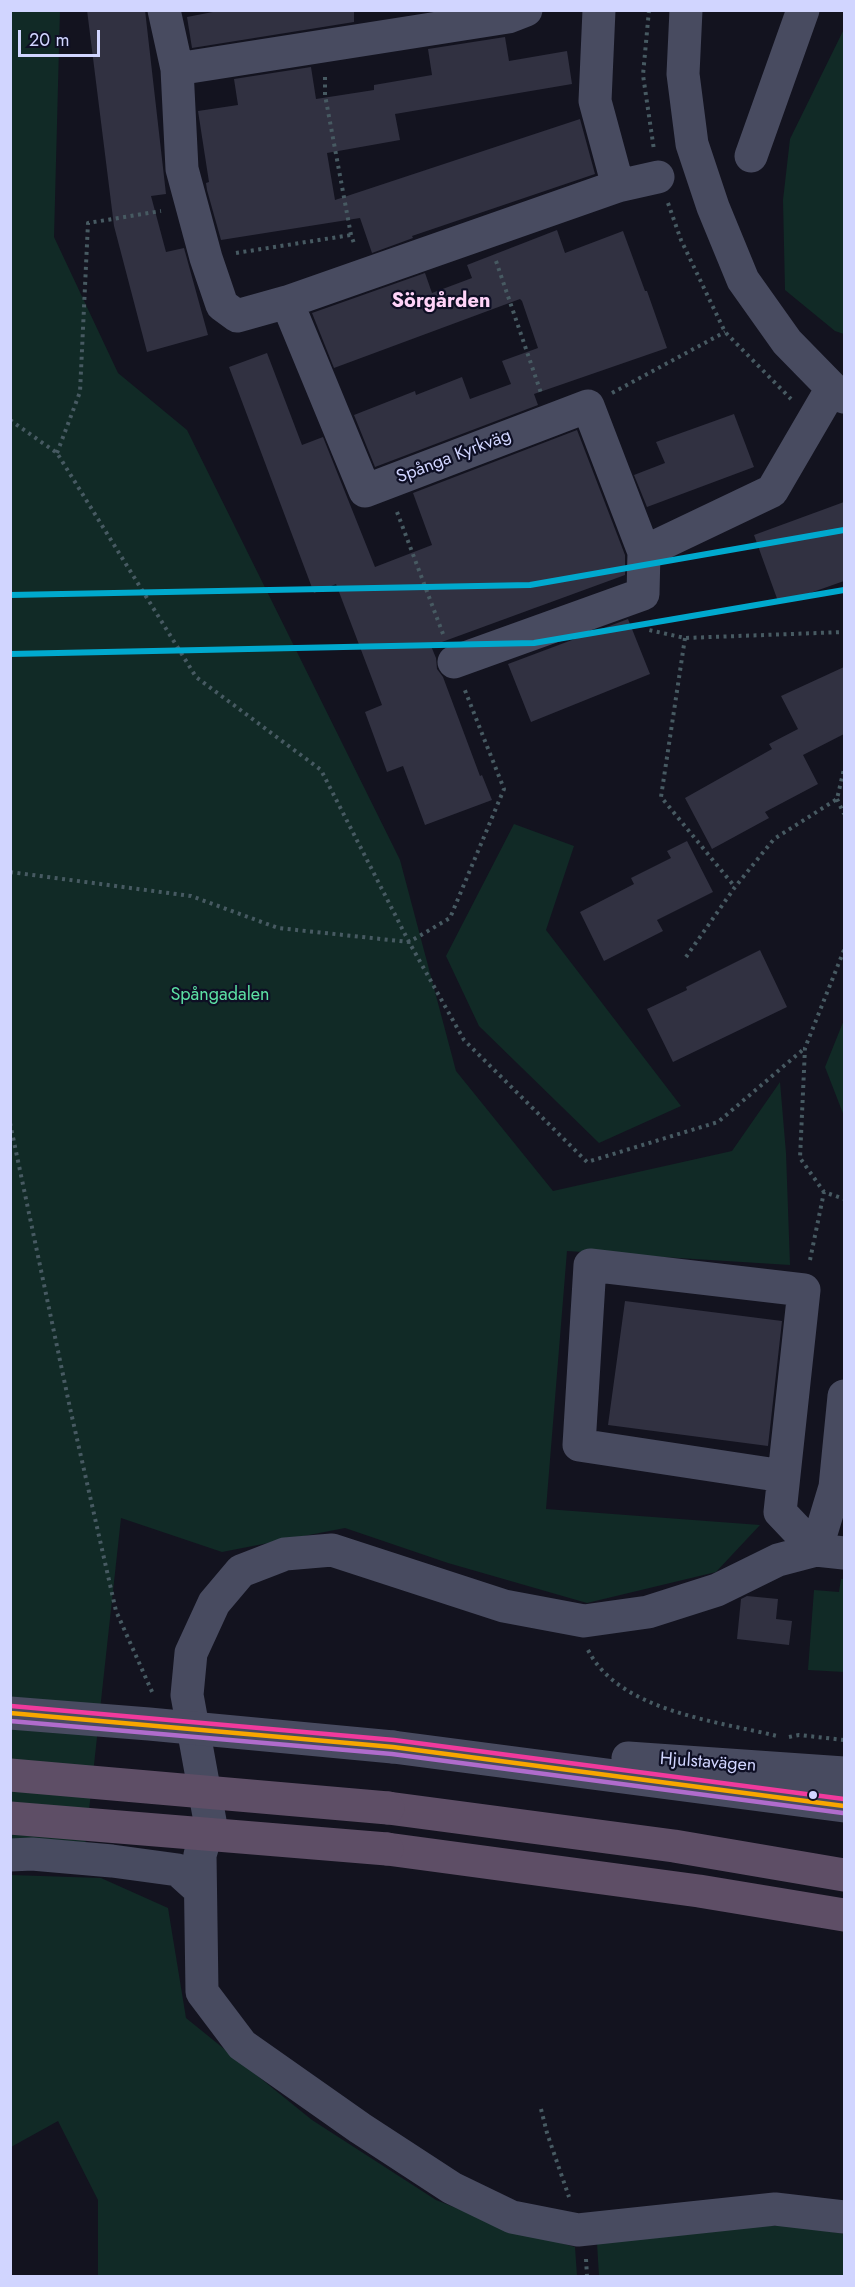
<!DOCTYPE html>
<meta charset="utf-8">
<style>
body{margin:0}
#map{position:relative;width:855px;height:2287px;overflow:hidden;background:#13131f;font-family:Jost,sans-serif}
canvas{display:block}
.frame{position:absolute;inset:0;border:12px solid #d1d5ff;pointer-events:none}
.scale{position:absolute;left:18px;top:30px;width:82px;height:27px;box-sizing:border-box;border:3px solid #d1d5ff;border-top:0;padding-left:8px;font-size:18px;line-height:21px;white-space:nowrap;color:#d1d5ff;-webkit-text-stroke:4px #0e0f24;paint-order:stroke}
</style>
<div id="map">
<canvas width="855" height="2287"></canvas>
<div class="frame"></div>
<div class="scale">20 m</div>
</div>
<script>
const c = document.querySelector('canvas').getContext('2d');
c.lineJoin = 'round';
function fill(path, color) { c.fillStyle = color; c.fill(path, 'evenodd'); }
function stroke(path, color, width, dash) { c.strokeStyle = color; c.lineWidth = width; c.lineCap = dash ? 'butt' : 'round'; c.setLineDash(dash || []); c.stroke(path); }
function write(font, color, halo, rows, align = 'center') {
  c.font = font + ' Jost,sans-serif'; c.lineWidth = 4.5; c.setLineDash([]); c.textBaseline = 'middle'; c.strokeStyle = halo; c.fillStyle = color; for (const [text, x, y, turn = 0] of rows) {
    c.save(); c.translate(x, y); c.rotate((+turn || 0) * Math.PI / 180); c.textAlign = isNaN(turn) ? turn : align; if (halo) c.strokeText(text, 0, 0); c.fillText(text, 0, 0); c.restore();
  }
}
fill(new Path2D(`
 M60,10L54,237L118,373L187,430L400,860L456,1071L553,1191L732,1151L780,1082L786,1153L790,1265L567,1251L546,1509L760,1525L716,1572L587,1603L448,1563L345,1528L222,1552L121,1518L85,1847L11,1843L10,11Z
 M844,29V334L835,331L785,290L783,200L790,139Z
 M514,824L574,846L546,930L681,1106L599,1143L479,1026L446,956Z
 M844,1020V1116L825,1067Z
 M841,1579H844V1672L808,1670L814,1590L839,1592Z
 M11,1875L101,1878L168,1908L186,2018L312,2120L436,2200L504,2227L575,2247L577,2276H98V2200L58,2121L11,2147Z
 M740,2226H801L844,2234V2276H599L597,2243Z`), '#112a26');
fill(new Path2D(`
 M87,10H145L166,194L151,196L166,252L184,248L208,335L147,352L114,226Z
 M223,10H354V22L192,48L187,17Z
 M505,37L509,61L567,51L572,84L395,114L400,140L327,153L335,200L580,119L595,174L412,236L413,238L372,253L360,218L221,240L207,190L206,183L209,182L198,111L238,105L234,79L311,67L316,99L374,90V85L432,75L428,49Z
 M557,230L565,253L623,231L645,291H647L667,348L534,394L538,405L375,467L354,415L415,391L416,395L462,377L470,399L511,384L502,361L538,348L522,301L520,299L334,368L312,313L425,273L432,293L472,278L467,265Z
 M267,353L302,445L323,437L375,567L432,545L413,493L577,430L625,555V575L431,646L436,658L437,669L443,677L480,776L482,775L492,800L425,825L403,766L387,772L365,712L382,705L336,584L314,593L229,367Z
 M734,414L754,467L647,507L634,475L665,463L656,442Z
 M844,502V581L779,604L754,535Z
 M628,619L650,674L531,722L508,664Z
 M844,667V734L803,755L818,784L765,812L769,818L712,849L685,798L772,749L769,744L798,729L781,696Z
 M687,841L713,892L657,920L663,931L604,961L580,912L634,884L631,878L671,858L667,851Z
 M760,950L787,1007L673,1062L647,1009L687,990L686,987Z
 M625,1301L782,1321L768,1446L608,1425Z
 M747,1596L778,1599L776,1619L792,1621L789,1645L737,1639L741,1599Z`), '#313141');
stroke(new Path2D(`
 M649,10L643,75L654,150
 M325,77V95L351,235L355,246
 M668,203L681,240L725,332L791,399
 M236,253L351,235
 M496,261L541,393
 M612,393L725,332
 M10,420L57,453L196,677L321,770L409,942L464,1040L587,1162L718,1122L805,1048
 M57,453L80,392L88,223L161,211
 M397,512L443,634
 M648,623L649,630L685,638L844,632
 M685,638L661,797L735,887
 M837,799L844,814
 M10,872L191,896L278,928L409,942L450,918L504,789L464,688
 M844,950L805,1048L800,1158L824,1192L844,1199
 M686,957L735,887L774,839L837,799L844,769
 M10,1123L70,1408L116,1611L153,1694
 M810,1260L824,1192
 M588,1650C619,1711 716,1721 777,1736
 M789,1737L799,1735L844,1740
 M541,2109L547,2133L569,2197
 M586,2259L587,2276`), '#475a62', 4, [3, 4.5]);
stroke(new Path2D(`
 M164,10L177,69L182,169L206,258L222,305L237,316L287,302L618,186L658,177
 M599,10L595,101L618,186
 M686,10L683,74L692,144L713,207L743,280L787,342L832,388L844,397
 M177,69L508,17L526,10
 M751,156L803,10
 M287,302L365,491L588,406L644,552L643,594L454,662
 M644,552L772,491L832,388
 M783,1476L579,1445L590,1265L804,1290L780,1512L816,1550L835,1487L844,1396
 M844,1553L816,1550L778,1560L717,1590L648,1612L584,1621L504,1606L332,1550L285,1554L241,1571L214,1603L191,1653L187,1695L210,1821L200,1855L202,1992L242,2045L360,2128L452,2188L512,2217L578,2230L775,2209L844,2217
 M393,1747L844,1806
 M628,1758L844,1773
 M10,1855L32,1854L112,1861L178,1870L199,1889`), '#484b60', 33);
stroke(new Path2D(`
 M388,1808L674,1846L844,1875
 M387,1849L699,1891L844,1915`), '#5e4e66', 33);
stroke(new Path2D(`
 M10,1713L149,1724L393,1747`), '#484b60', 33);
stroke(new Path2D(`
 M10,1775L388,1808
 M10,1818L387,1849`), '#5e4e66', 33);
stroke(new Path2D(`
 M10,1713L393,1747L844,1806`), '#f7a600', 4.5);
stroke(new Path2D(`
 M10,1721L392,1754L843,1813`), '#b06ccc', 4.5);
stroke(new Path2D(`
 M11,1706L394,1740L844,1799`), '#f13a9d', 4.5);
stroke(new Path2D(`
 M10,595L530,585L844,530
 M10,654L534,643L844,590`), '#00a9ce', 6);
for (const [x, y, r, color] of [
 [813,1795,5,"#d1d5ff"]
]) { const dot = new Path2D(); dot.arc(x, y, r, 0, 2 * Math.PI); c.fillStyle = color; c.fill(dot); stroke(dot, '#0e0f24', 2); }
write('18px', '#d1d5ff', '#0e0f24', [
 ["Spånga Kyrkväg",454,457,-21],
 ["Hjulstavägen",708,1763,4]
]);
write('18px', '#5ce0a4', '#0e0f24', [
 ["Spångadalen",220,996]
]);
write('bold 20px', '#ffd3f8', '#0e0f24', [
 ["Sörgården",441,302]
]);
</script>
